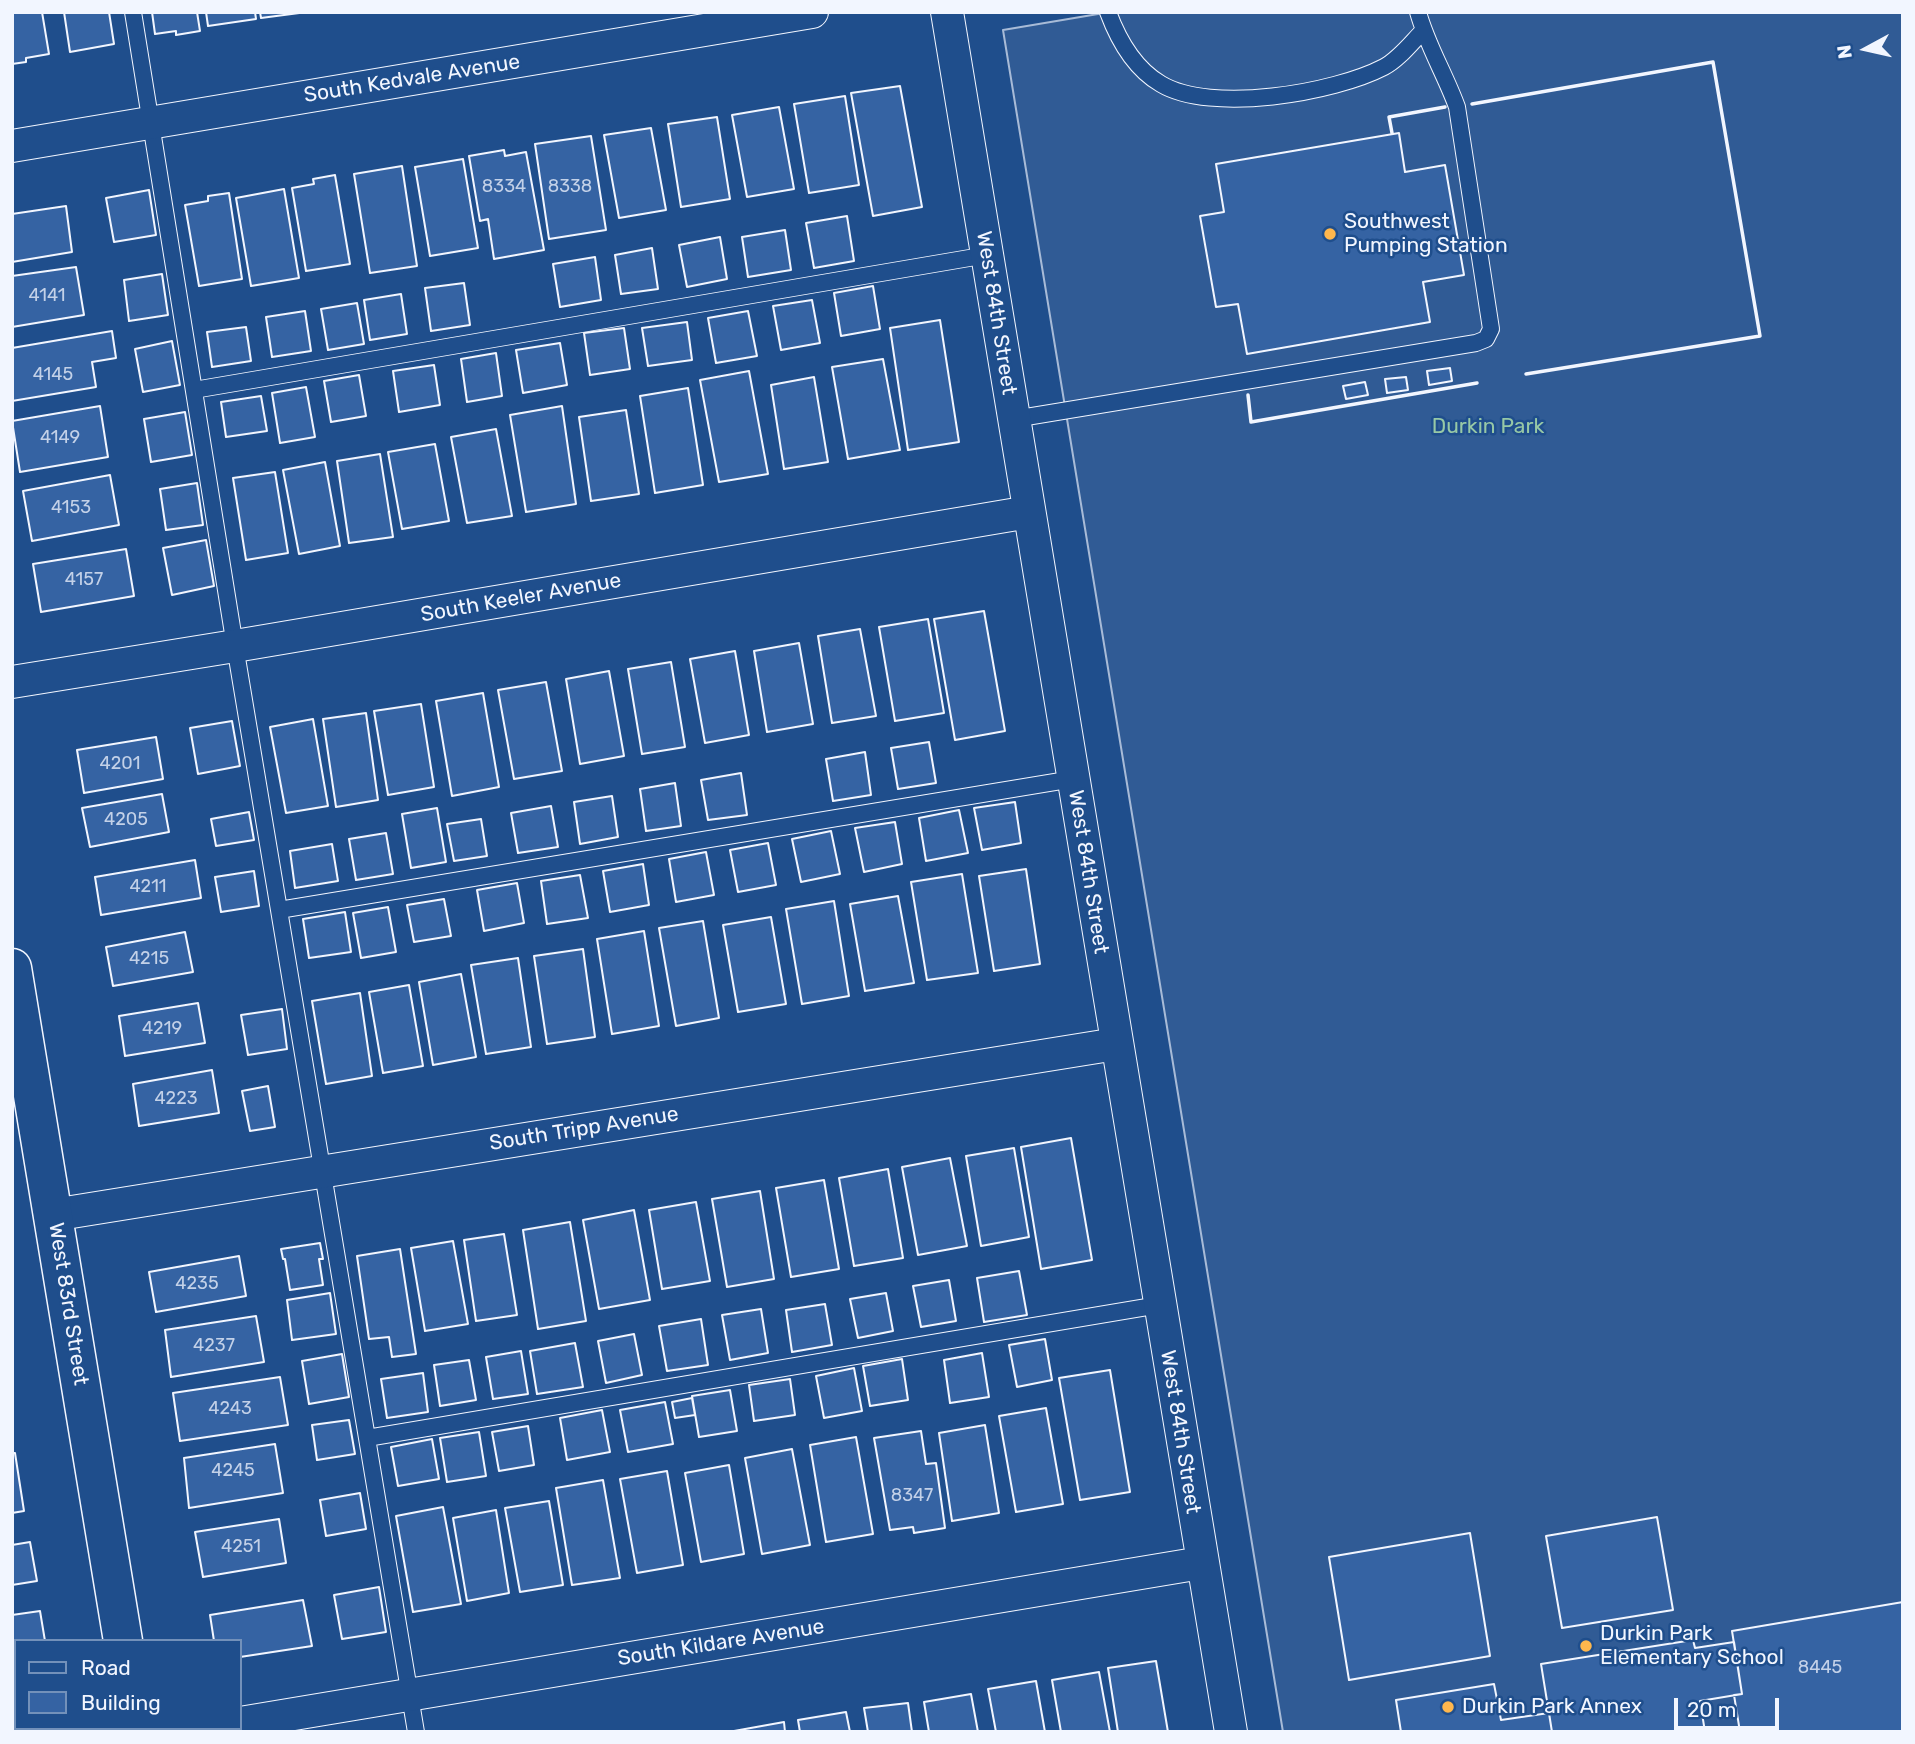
<!DOCTYPE html>
<style>
body{margin:0}
#map{position:relative;width:1915px;height:1744px;overflow:hidden;background:#1f4e8c;font-family:Rubik,sans-serif}
canvas{display:block}
.frame{position:absolute;inset:0;border:14px solid #f2f6ff;pointer-events:none}
.legend{position:absolute;left:14px;top:1639px;width:228px;height:91px;box-sizing:border-box;background:#1f4e8c;border:2px solid #7391ba;margin:0;padding:9px 12px;list-style:none;font-size:21px;color:#f2f6ff}
.legend li{display:flex;align-items:center;gap:14px;height:35px}
.legend b{width:35px;border:2px solid #7391ba}
.north{position:absolute;left:1831px;top:14px;width:70px;height:70px;-webkit-text-stroke:5px #1f4e8c;paint-order:stroke;rotate:262deg;font-size:19px;font-weight:700;line-height:28px;text-align:center;color:#f2f6ff}
.north::after{content:'';display:block;margin:auto;width:24px;height:32px;background:#f2f6ff;clip-path:polygon(50% 0,100% 100%,50% 72%,0 100%)}
.scale{position:absolute;left:1674px;top:1698px;width:105px;height:32px;box-sizing:border-box;border:4px solid #f2f6ff;border-top:0;padding-left:9px;font-size:21px;line-height:24px;white-space:nowrap;color:#f2f6ff;-webkit-text-stroke:5px #1f4e8c;paint-order:stroke}
</style>
<div id="map">
<canvas width="1915" height="1744"></canvas>
<div class="frame"></div>
<ul class="legend">
<li><b style="height:9px;background:#1f4e8c"></b>Road</li>
<li><b style="height:19px;background:#3563a3"></b>Building</li>
</ul>
<div class="north">N</div>
<div class="scale">20 m</div>
</div>
<script>
const c = document.querySelector('canvas').getContext('2d');
c.lineJoin = 'round';
function fill(path, color) { c.fillStyle = color; c.fill(path, 'evenodd'); }
function stroke(path, color, width, dash) { c.strokeStyle = color; c.lineWidth = width; c.lineCap = dash ? 'butt' : 'round'; c.setLineDash(dash || []); c.stroke(path); }
function write(font, color, halo, rows, align = 'center') {
  c.font = font + ' Rubik,sans-serif'; c.lineWidth = 5; c.setLineDash([]); c.textBaseline = 'middle'; c.strokeStyle = halo; c.fillStyle = color; for (const [text, x, y, turn = 0] of rows) {
    c.save(); c.translate(x, y); c.rotate((+turn || 0) * Math.PI / 180); c.textAlign = isNaN(turn) ? turn : align; if (halo) c.strokeText(text, 0, 0); c.fillText(text, 0, 0); c.restore();
  }
}
const built = new Path2D(`
 M1110,12H1903V1732H1283L1003,30Z`);
fill(built, '#305b95');
stroke(built, '#a8bbd7', 2);
const building = new Path2D(`
 M12,12H42L49,54L26,58V62L12,64Z
 M64,12H109L114,44L70,52Z
 M152,12H197L200,31L176,35V31L155,34Z
 M206,12H255L256,19L208,26Z
 M260,12H307L261,18Z
 M900,86L922,207L873,216L851,93Z
 M845,96L859,185L809,193L794,104Z
 M779,107L794,189L747,197L732,115Z
 M717,117L730,199L681,207L668,124Z
 M651,128L666,210L619,218L604,135Z
 M1399,133L1405,172L1445,165L1464,275L1423,282L1430,322L1247,354L1238,304L1216,307L1200,216L1224,212L1216,164Z
 M591,136L606,230L549,239L535,144Z
 M504,150L505,156L526,152L544,250L494,259L488,219L480,221L469,156Z
 M463,159L478,248L430,256L415,167Z
 M402,166L417,266L370,273L354,174Z
 M335,175L350,264L306,271L292,188L314,184L313,179Z
 M284,189L299,278L251,286L236,198Z
 M149,190L156,235L114,242L106,198Z
 M229,193L242,279L199,286L185,205L208,201V196Z
 M66,206L72,252L12,262V214Z
 M847,216L854,261L814,268L806,223Z
 M785,230L791,270L748,277L742,237Z
 M720,237L727,279L687,287L679,245Z
 M652,248L658,289L621,294L615,255Z
 M595,257L601,300L560,307L553,264Z
 M76,267L84,315L12,327V276Z
 M162,274L168,315L129,321L124,280Z
 M464,283L470,325L431,331L425,288Z
 M873,286L880,329L841,336L834,293Z
 M401,294L407,334L370,340L364,300Z
 M812,300L820,343L781,350L773,306Z
 M357,303L364,344L328,350L321,309Z
 M305,311L311,351L272,357L266,317Z
 M748,311L757,356L716,363L708,318Z
 M940,320L959,442L908,450L890,328Z
 M687,322L692,360L648,366L642,328Z
 M246,327L251,361L212,367L207,332Z
 M624,328L630,369L590,375L584,333Z
 M112,331L116,358L92,362L96,387L12,401V348Z
 M172,341L180,385L143,392L135,349Z
 M560,343L567,385L523,393L516,350Z
 M496,353L502,396L467,402L461,359Z
 M883,359L900,450L848,459L832,367Z
 M434,365L440,405L399,412L393,371Z
 M1450,368L1452,381L1429,385L1427,371Z
 M749,371L768,474L719,482L700,380Z
 M359,375L366,416L331,422L324,381Z
 M814,377L828,462L784,469L771,385Z
 M1406,377L1408,390L1387,393L1385,379Z
 M1365,382L1368,395L1346,399L1343,386Z
 M306,387L315,437L280,443L272,393Z
 M688,388L703,485L655,493L640,396Z
 M261,396L267,431L226,437L221,402Z
 M100,406L108,457L20,472L12,421Z
 M562,406L576,504L526,512L510,415Z
 M626,410L639,494L591,501L579,417Z
 M185,412L192,455L151,462L144,419Z
 M496,429L512,516L467,523L451,437Z
 M435,444L449,521L402,529L388,452Z
 M380,454L393,537L349,543L337,461Z
 M325,462L340,546L299,554L283,470Z
 M275,472L288,553L246,560L233,478Z
 M110,475L119,525L32,541L23,491Z
 M197,483L203,525L166,530L160,489Z
 M206,540L214,586L172,595L163,548Z
 M126,549L134,596L41,612L33,564Z
 M984,611L1005,731L955,740L934,619Z
 M928,619L944,713L895,721L879,627Z
 M860,629L876,716L832,723L818,636Z
 M799,643L813,724L767,732L754,651Z
 M735,651L749,735L705,743L690,659Z
 M671,662L685,747L642,754L628,669Z
 M609,671L624,756L580,764L566,679Z
 M546,682L562,771L514,779L498,690Z
 M483,693L499,787L452,796L436,701Z
 M421,704L434,787L388,795L374,711Z
 M366,713L378,800L336,807L323,719Z
 M313,719L328,806L286,813L270,727Z
 M232,721L240,766L198,774L190,728Z
 M156,737L163,779L84,793L77,750Z
 M929,742L936,783L898,789L891,748Z
 M865,752L871,795L833,801L826,759Z
 M741,773L747,815L708,820L701,780Z
 M675,783L681,826L646,831L640,789Z
 M162,794L169,832L90,847L82,808Z
 M612,796L618,837L580,844L574,802Z
 M1015,802L1021,843L982,850L974,808Z
 M551,806L558,847L518,853L511,813Z
 M437,808L446,862L411,868L402,814Z
 M959,810L968,853L926,861L919,818Z
 M249,812L254,840L216,846L211,819Z
 M481,819L487,856L454,861L447,824Z
 M895,822L902,864L864,872L855,828Z
 M831,831L840,874L801,882L792,839Z
 M386,833L393,874L356,880L349,839Z
 M768,843L776,885L738,892L730,850Z
 M332,844L338,881L295,888L290,851Z
 M706,852L714,895L676,902L669,859Z
 M195,860L201,898L101,915L95,877Z
 M643,864L649,905L610,912L603,871Z
 M1026,869L1040,964L994,971L979,876Z
 M254,871L259,906L221,912L215,877Z
 M962,874L978,973L927,980L911,882Z
 M580,875L588,918L547,924L541,881Z
 M517,883L524,923L484,931L477,890Z
 M898,896L914,983L865,991L850,904Z
 M444,899L451,936L414,942L407,905Z
 M834,901L849,996L802,1004L786,909Z
 M388,907L396,952L361,958L353,913Z
 M345,912L351,952L309,958L303,919Z
 M771,917L786,1004L738,1012L723,925Z
 M703,921L719,1018L676,1026L659,928Z
 M644,931L659,1026L612,1034L597,939Z
 M185,932L193,972L113,986L106,947Z
 M583,949L595,1037L547,1044L534,956Z
 M518,958L531,1047L486,1054L471,965Z
 M461,974L476,1057L433,1065L419,982Z
 M409,985L423,1066L383,1073L369,992Z
 M360,993L372,1076L326,1084L312,1001Z
 M198,1003L205,1043L125,1056L119,1016Z
 M282,1009L287,1049L248,1055L241,1015Z
 M212,1070L219,1113L139,1126L133,1084Z
 M268,1086L275,1127L250,1131L242,1091Z
 M1071,1138L1092,1260L1041,1269L1021,1147Z
 M1014,1148L1029,1237L981,1246L966,1156Z
 M950,1158L967,1246L918,1255L902,1167Z
 M888,1169L903,1258L854,1266L839,1178Z
 M824,1180L839,1269L791,1277L776,1188Z
 M760,1191L774,1279L727,1287L712,1199Z
 M696,1202L710,1281L662,1289L649,1210Z
 M634,1210L650,1300L599,1309L583,1220Z
 M570,1222L586,1321L538,1329L523,1230Z
 M504,1234L517,1315L476,1321L464,1240Z
 M453,1241L468,1324L425,1331L411,1248Z
 M320,1243L323,1259H319L323,1285L290,1290L285,1259H283L281,1249Z
 M400,1249L416,1354L392,1357L389,1337L369,1339L357,1256Z
 M239,1256L246,1296L156,1312L149,1272Z
 M1019,1271L1027,1315L984,1322L977,1278Z
 M949,1280L956,1321L921,1327L913,1286Z
 M330,1293L336,1334L292,1340L287,1300Z
 M886,1293L893,1331L858,1338L850,1299Z
 M825,1304L832,1345L792,1352L786,1310Z
 M761,1309L768,1353L730,1360L722,1315Z
 M256,1316L264,1362L171,1377L165,1330Z
 M701,1319L708,1365L667,1371L659,1326Z
 M634,1334L642,1375L606,1383L598,1341Z
 M1045,1339L1052,1380L1017,1387L1009,1345Z
 M575,1343L583,1387L537,1394L530,1351Z
 M521,1351L528,1394L493,1399L486,1357Z
 M982,1353L989,1397L950,1403L944,1360Z
 M342,1354L349,1397L309,1404L302,1361Z
 M902,1359L908,1400L870,1406L863,1366Z
 M469,1360L476,1400L440,1406L434,1365Z
 M854,1368L862,1411L824,1418L816,1376Z
 M1110,1370L1130,1492L1080,1500L1059,1378Z
 M423,1373L428,1412L387,1418L381,1379Z
 M280,1377L288,1425L180,1441L173,1393Z
 M790,1379L795,1415L754,1421L749,1385Z
 M730,1390L737,1431L699,1437L692,1396Z
 M692,1398L695,1415L675,1418L672,1402Z
 M665,1402L673,1444L628,1452L620,1410Z
 M1046,1408L1063,1504L1016,1512L999,1416Z
 M602,1410L610,1452L567,1460L560,1418Z
 M349,1420L355,1454L317,1460L312,1425Z
 M985,1425L999,1513L952,1521L939,1433Z
 M528,1426L534,1465L499,1471L492,1432Z
 M921,1431L926,1464L936,1463L945,1528L914,1533L913,1527L890,1530L874,1438Z
 M479,1432L486,1476L447,1482L440,1438Z
 M856,1437L873,1534L826,1542L810,1445Z
 M432,1439L439,1479L398,1486L391,1447Z
 M275,1444L283,1493L189,1508L184,1458Z
 M792,1449L810,1545L762,1554L745,1458Z
 M12,1453H15L24,1511L12,1513Z
 M729,1465L744,1554L701,1562L685,1473Z
 M667,1471L683,1565L637,1573L620,1479Z
 M603,1480L620,1578L572,1585L556,1488Z
 M360,1493L366,1529L326,1536L320,1500Z
 M549,1501L563,1585L520,1592L505,1508Z
 M443,1507L461,1604L413,1612L396,1516Z
 M496,1510L509,1593L467,1601L453,1518Z
 M1657,1517L1673,1610L1562,1628L1546,1536Z
 M279,1519L286,1563L203,1577L195,1532Z
 M1470,1533L1490,1656L1349,1680L1329,1557Z
 M30,1542L37,1581L12,1585V1545Z
 M379,1587L386,1632L342,1639L334,1595Z
 M303,1600L312,1646L240,1657V1641H214L210,1615Z
 M1903,1602V1732H1740L1734,1695L1742,1694L1732,1631Z
 M40,1611L45,1641H16V1655L12,1656V1615Z
 M1693,1640L1695,1648L1734,1642L1742,1694L1700,1701L1705,1732H1552L1541,1664Z
 M1156,1661L1168,1732H1118L1108,1668Z
 M1099,1672L1110,1732H1061L1052,1680Z
 M1036,1681L1045,1732H996L988,1689Z
 M1494,1684L1501,1720L1549,1713L1552,1732H1401L1396,1700Z
 M12,1686H16V1727L12,1728Z
 M971,1694L978,1732H929L924,1702Z
 M908,1703L912,1732H868L864,1708Z
 M846,1712L850,1732H800L798,1720Z
 M784,1722L785,1732H735L734,1731Z`);
fill(building, '#3563a3');
stroke(building, '#f2f6ff', 2);
const lane = new Path2D(`
 M133,12L235,646L416,1732
 M1108,12C1118,39 1135,69 1161,84C1211,114 1334,93 1384,67C1399,59 1411,43 1423,31
 M194,390L987,255
 M1014,419L1476,343L1486,339L1491,329L1457,107C1445,74 1427,45 1418,12
 M279,910L1073,779
 M367,1438L1159,1305`);
const street = new Path2D(`
 M947,12L1231,1732
 M12,146L812,12
 M12,682L235,646L1029,512
 M53,1215L1116,1044
 M240,1723L1201,1563
 M187,1732L208,1728`);
const secondary = new Path2D(`
 M12,968L123,1641
 M138,1728V1732`);
stroke(lane, '#f2f6ff', 18);
stroke(street, '#f2f6ff', 34);
stroke(secondary, '#f2f6ff', 41);
stroke(lane, '#1f4e8c', 16);
stroke(street, '#1f4e8c', 32);
stroke(secondary, '#1f4e8c', 38);
stroke(new Path2D(`
 M1472,104L1713,62L1760,336L1526,374
 M1392,133L1389,117L1445,107
 M1248,395L1251,422L1477,383`), '#f2f6ff', 3.5);
for (const [x, y, r, color] of [
 [1330,234,7,"#ffb74d"],
 [1586,1646,7,"#ffb74d"],
 [1448,1707,7,"#ffb74d"]
]) { const dot = new Path2D(); dot.arc(x, y, r, 0, 2 * Math.PI); c.fillStyle = color; c.fill(dot); stroke(dot, '#1f4e8c', 2.5); }
write('18px', '#c3d1e8', null, [
 ["8334",504,187],
 ["8338",570,187],
 ["4141",47,296],
 ["4145",53,375],
 ["4149",60,438],
 ["4153",71,508],
 ["4157",84,580],
 ["4201",120,764],
 ["4205",126,820],
 ["4211",148,887],
 ["4215",149,959],
 ["4219",162,1029],
 ["4223",176,1099],
 ["4235",197,1284],
 ["4237",214,1346],
 ["4243",230,1409],
 ["4245",233,1471],
 ["8347",912,1496],
 ["4251",241,1547],
 ["8445",1820,1668]
]);
write('21px', '#f2f6ff', '#1f4e8c', [
 ["South Kedvale Avenue",412,79,-9],
 ["West 84th Street",996,313,81],
 ["South Keeler Avenue",521,598,-10],
 ["West 84th Street",1088,872,81],
 ["South Tripp Avenue",584,1129,-9],
 ["West 83rd Street",68,1304,81],
 ["West 84th Street",1180,1432,81],
 ["South Kildare Avenue",721,1643,-9]
]);
write('21px', '#f2f6ff', '#1f4e8c', [
 ["Southwest",1344,222],
 ["Pumping Station",1344,246],
 ["Durkin Park",1600,1634],
 ["Elementary School",1600,1658],
 ["Durkin Park Annex",1462,1707]
], 'left');
write('21px', '#97c8a6', '#1f4e8c', [
 ["Durkin Park",1488,427]
]);
</script>
